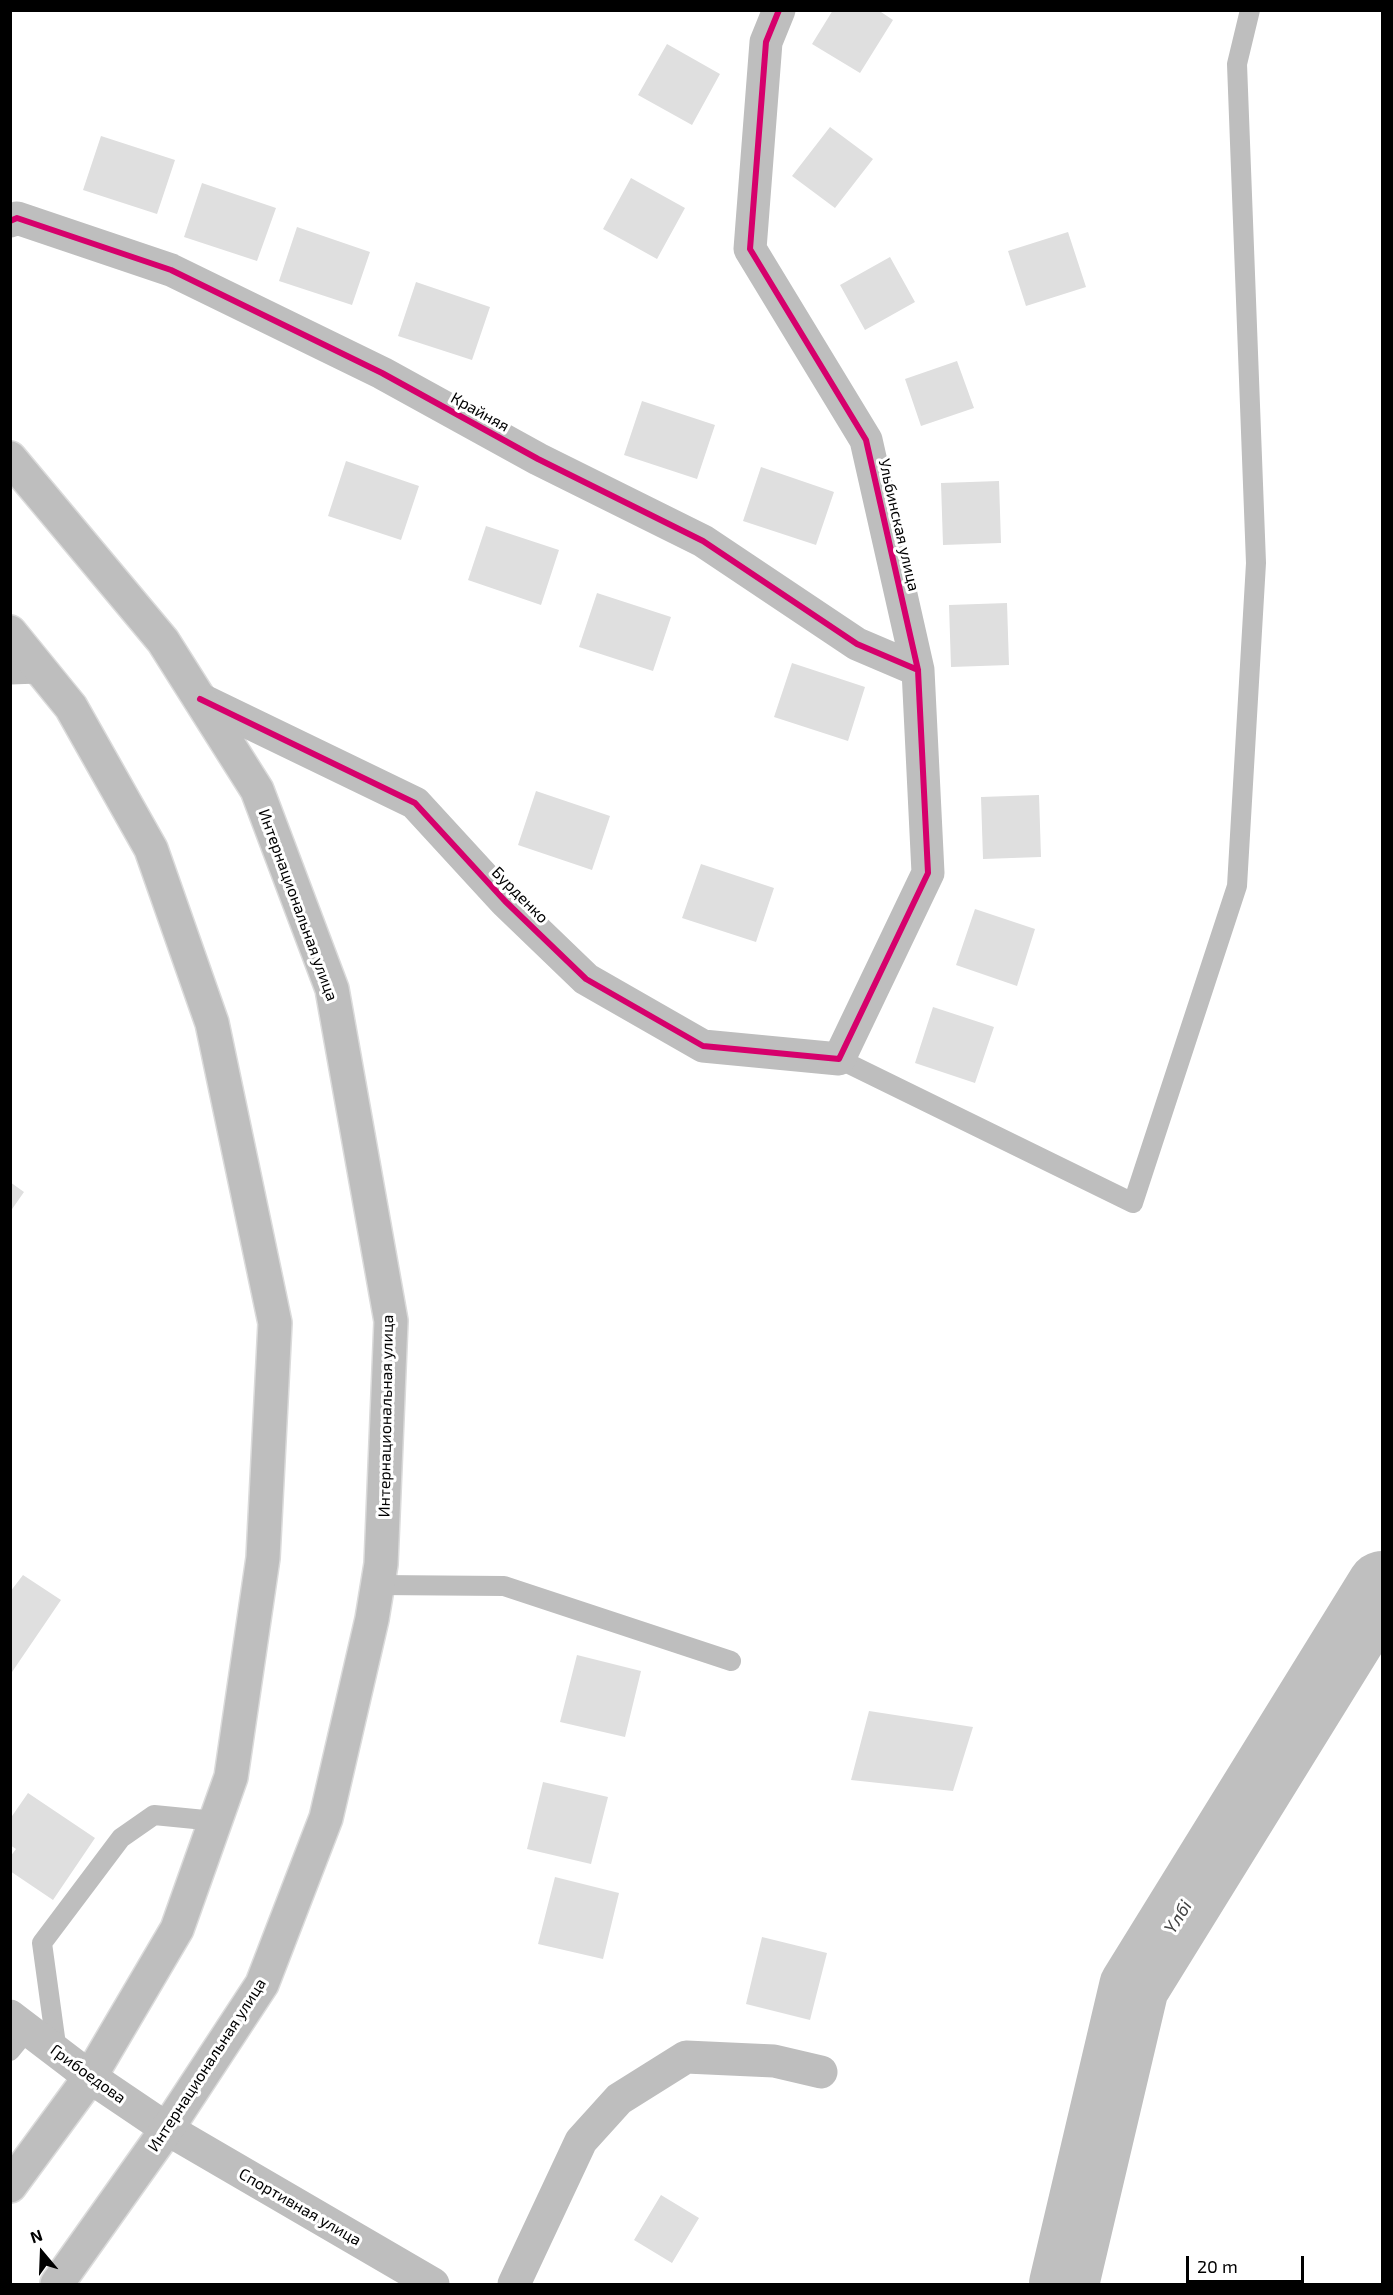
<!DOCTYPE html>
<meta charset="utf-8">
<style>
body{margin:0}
#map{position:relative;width:1393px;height:2295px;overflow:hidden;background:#fff;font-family:"Exo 2",sans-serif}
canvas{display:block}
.frame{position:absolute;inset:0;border:12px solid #000;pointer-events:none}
.north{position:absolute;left:12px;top:2223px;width:60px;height:60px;-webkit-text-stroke:4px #fff;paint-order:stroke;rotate:341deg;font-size:16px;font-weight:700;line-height:24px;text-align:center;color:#000}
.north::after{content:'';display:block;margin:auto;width:21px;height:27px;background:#000;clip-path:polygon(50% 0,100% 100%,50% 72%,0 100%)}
.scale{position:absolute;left:1186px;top:2256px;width:118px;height:27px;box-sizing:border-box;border:3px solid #000;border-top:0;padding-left:8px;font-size:18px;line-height:21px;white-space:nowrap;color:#000;-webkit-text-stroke:4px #fff;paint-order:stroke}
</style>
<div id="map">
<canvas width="1393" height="2295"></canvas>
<div class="frame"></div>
<div class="north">N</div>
<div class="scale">20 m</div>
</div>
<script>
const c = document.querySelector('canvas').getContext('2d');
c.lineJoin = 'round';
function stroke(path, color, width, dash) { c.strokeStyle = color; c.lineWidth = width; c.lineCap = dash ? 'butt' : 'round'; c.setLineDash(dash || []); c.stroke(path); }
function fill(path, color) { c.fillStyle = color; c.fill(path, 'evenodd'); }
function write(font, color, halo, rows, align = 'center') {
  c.font = font + ' "Exo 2",sans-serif'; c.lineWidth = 6; c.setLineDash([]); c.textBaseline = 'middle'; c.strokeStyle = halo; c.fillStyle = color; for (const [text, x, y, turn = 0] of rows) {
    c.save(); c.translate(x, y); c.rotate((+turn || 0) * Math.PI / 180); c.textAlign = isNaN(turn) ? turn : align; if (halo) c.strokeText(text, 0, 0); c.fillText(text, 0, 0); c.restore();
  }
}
stroke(new Path2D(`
 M1064,2284L1134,1987L1382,1586`), '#bfbfbf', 70);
fill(new Path2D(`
 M833,10H878L893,20L860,73L812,44Z
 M667,44L720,74L692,125L638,95Z
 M830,127L873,159L835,208L792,176Z
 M101,136L175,160L157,214L83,190Z
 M631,178L685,208L657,259L603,229Z
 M202,183L276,208L257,261L184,237Z
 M297,227L370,252L352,305L279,281Z
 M1068,232L1086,287L1026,306L1008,251Z
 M890,257L915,302L865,330L840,285Z
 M416,282L490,307L472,360L398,336Z
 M957,361L974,408L921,426L905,379Z
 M642,401L715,425L697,479L624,455Z
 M346,461L419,486L401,540L328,516Z
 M761,467L834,492L816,545L743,521Z
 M999,481L1001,543L943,545L941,483Z
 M486,526L559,550L541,605L468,580Z
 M597,593L671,617L653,671L579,647Z
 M1007,603L1009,665L951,667L949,605Z
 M792,663L865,687L848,741L774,717Z
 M536,791L610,816L592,870L518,845Z
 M1039,795L1041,857L983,859L981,797Z
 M701,864L774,888L756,942L682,918Z
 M975,909L1035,929L1017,986L956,965Z
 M933,1007L994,1027L975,1083L915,1063Z
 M10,1182L24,1192L10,1212Z
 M23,1575L61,1600L10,1675V1592Z
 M577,1655L641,1671L625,1737L560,1722Z
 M869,1711L973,1727L953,1791L851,1780Z
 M543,1782L608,1797L591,1864L527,1849Z
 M28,1793L95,1838L53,1900L10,1871V1857L16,1849L10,1845V1819Z
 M555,1877L619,1893L603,1959L538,1944Z
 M762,1937L827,1953L810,2020L746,2004Z
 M661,2195L699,2218L672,2263L634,2240Z`), '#dfdfdf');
const primary = new Path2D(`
 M10,458L163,641L257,790L332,989L391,1321L381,1564L372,1619L326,1818L262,1984L167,2129L57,2284
 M10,632L71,707L151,849L212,1023L275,1323L263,1558L231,1777L177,1929L90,2077L10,2186`);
stroke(primary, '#dbdbdb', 36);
stroke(new Path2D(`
 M839,1059L1133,1203L1237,886L1256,563L1237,64L1250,10
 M378,1585L504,1586L731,1661
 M10,2051L28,2029
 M57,2052L42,1943L121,1838L154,1815L215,1821`), '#bebebe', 20);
stroke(new Path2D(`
 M10,221L17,218L171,270L382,373L538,459L703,541L857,644L918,670
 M10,668L38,667
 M200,699L415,803L505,901L586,979L703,1046L839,1059L928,873L918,670L866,440L750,249L766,42L779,10
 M10,2016L90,2077L167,2129L433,2284
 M514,2284L581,2141L619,2099L686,2057L774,2061L821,2072`), '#bebebe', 33);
stroke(primary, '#bebebe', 33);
stroke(new Path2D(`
 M10,221L17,218L171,270L382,373L538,459L703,541L857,644L918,670
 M200,699L415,803L505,901L586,979L703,1046L839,1059L928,873L918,670L866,440L750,249L766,42L779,10`), '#d6006c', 6);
write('16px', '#000', '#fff', [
 ["Крайняя",480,412,29],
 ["Ульбинская улица",899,525,77],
 ["Бурденко",520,895,45],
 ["Интернациональная улица",298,905,70],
 ["Интернациональная улица",386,1416,-89],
 ["Интернациональная улица",207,2065,-57],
 ["Грибоедова",88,2074,36],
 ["Спортивная улица",300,2207,30]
]);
write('italic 18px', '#444', '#fff', [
 ["Үлбі",1178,1917,-58]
]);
</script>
